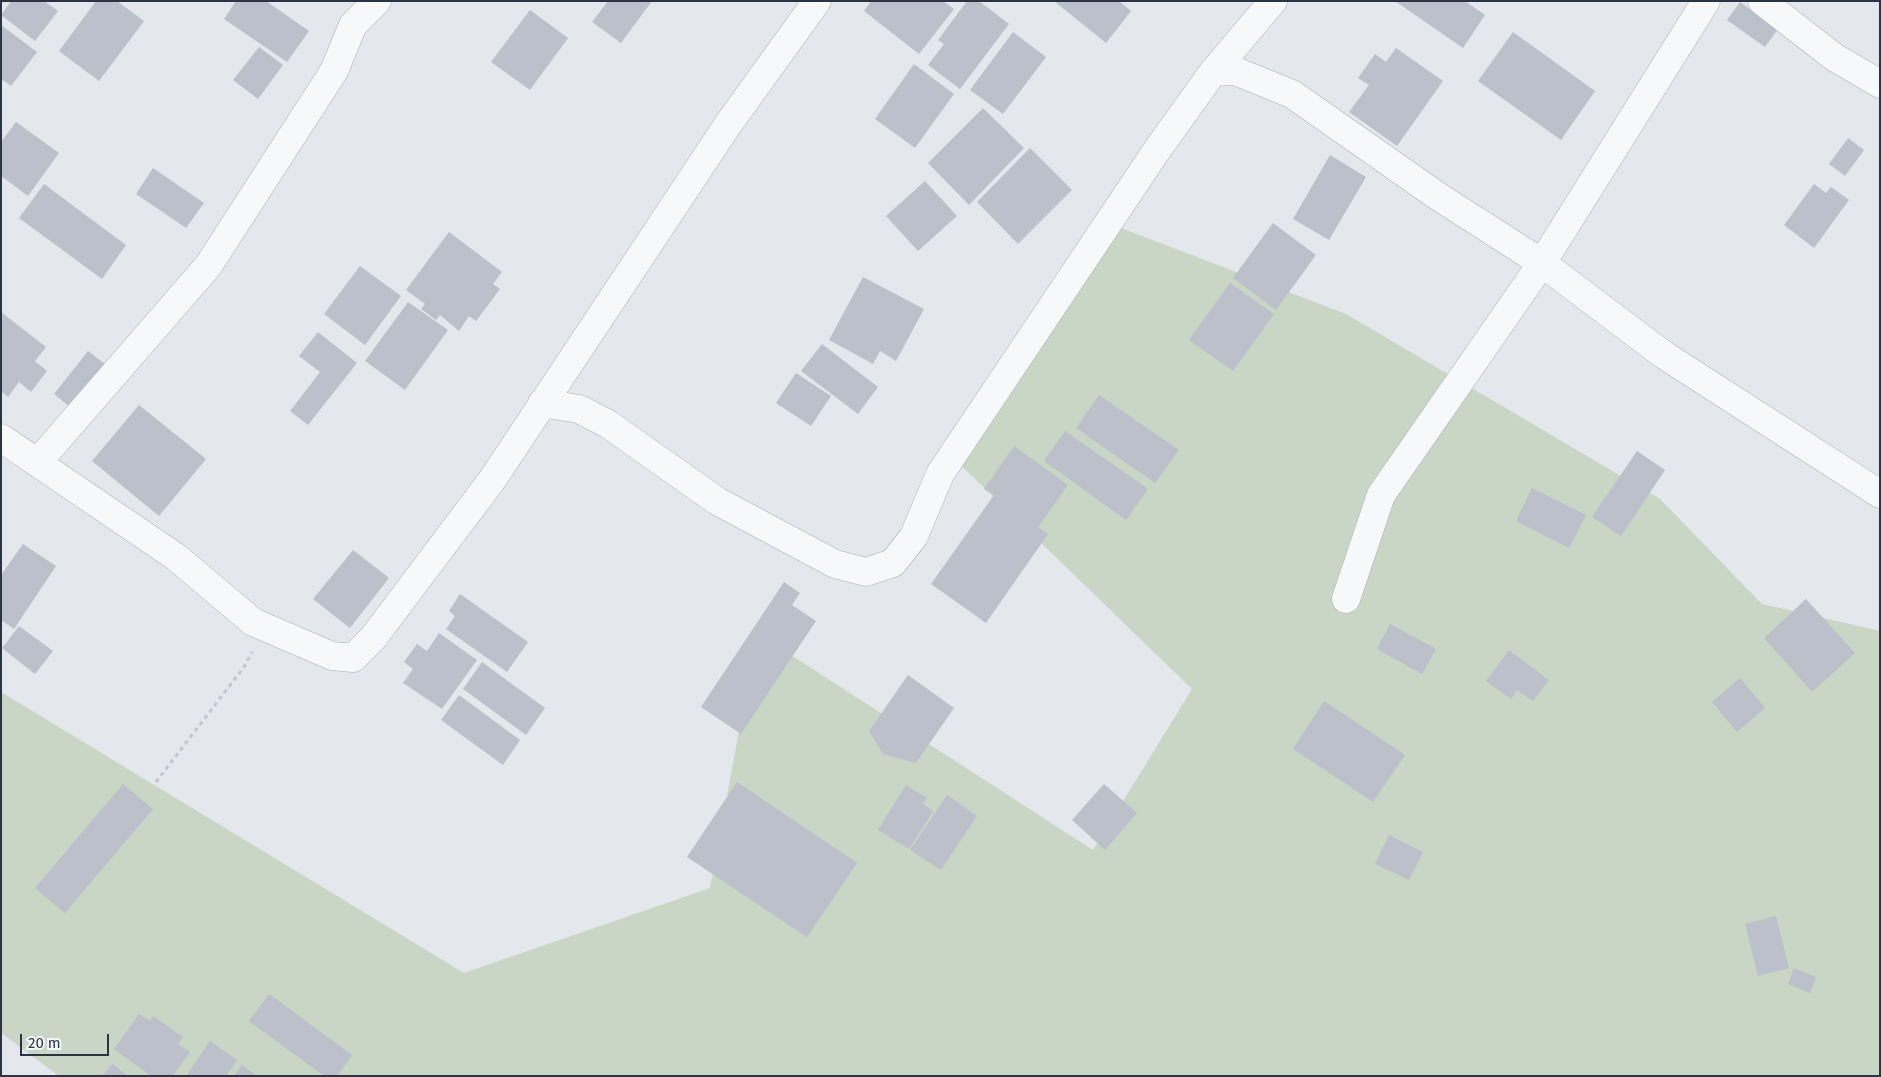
<!DOCTYPE html>
<style>
body{margin:0}
#map{position:relative;width:1881px;height:1077px;overflow:hidden;background:#e4e7ec;font-family:"Fira Sans",sans-serif}
canvas{display:block}
.frame{position:absolute;inset:0;border:2px solid #2b3445;pointer-events:none}
.scale{position:absolute;left:20px;top:1034px;width:89px;height:22px;box-sizing:border-box;border:2px solid #2b3445;border-top:0;padding-left:6px;font-size:15px;line-height:18px;white-space:nowrap;color:#2b3445;-webkit-text-stroke:4px #f4f6f9;paint-order:stroke}
</style>
<div id="map">
<canvas width="1881" height="1077"></canvas>
<div class="frame"></div>
<div class="scale">20 m</div>
</div>
<script>
const c = document.querySelector('canvas').getContext('2d');
c.lineJoin = 'round';
function fill(path, color) { c.fillStyle = color; c.fill(path, 'evenodd'); }
function stroke(path, color, width, dash) { c.strokeStyle = color; c.lineWidth = width; c.lineCap = dash ? 'butt' : 'round'; c.setLineDash(dash || []); c.stroke(path); }
fill(new Path2D(`
 M1100,220L1346,314L1660,499L1762,604L1880,631V1076H59L1,1033V692L464,973L710,888L757,633L1093,850L1192,689L942,447Z`), '#c9d6c5');
fill(new Path2D(`
 M11,1H44L58,11L35,41L1,15Z
 M96,1H117L144,21L99,81L59,51Z
 M236,1H266L309,31L287,62L224,19Z
 M608,1H652L621,43L592,22Z
 M871,1H943L954,9L919,54L864,11Z
 M967,1H979L1009,24L960,89L928,65L944,44L938,40Z
 M1054,1H1119L1131,11L1106,43Z
 M1395,1H1465L1485,15L1463,48Z
 M1740,2L1778,29L1765,47L1727,20Z
 M530,10L568,38L530,90L491,62Z
 M1,25L37,52L11,86L1,79Z
 M1013,32L1046,57L1003,114L970,90Z
 M1513,32L1595,91L1561,140L1478,81Z
 M259,47L283,65L258,99L233,80Z
 M1396,48L1443,81L1397,146L1349,112L1369,85L1358,78L1375,54L1386,62Z
 M914,64L954,94L915,148L875,119Z
 M983,108L1024,148L969,205L928,163Z
 M16,122L59,153L28,196L1,176V142Z
 M1848,138L1864,150L1845,176L1829,164Z
 M1030,148L1072,190L1018,244L977,202Z
 M1330,155L1366,177L1329,240L1293,219Z
 M153,168L204,203L186,228L136,194Z
 M925,181L957,216L918,251L886,216Z
 M44,184L126,245L102,279L19,218Z
 M1814,184L1826,193L1831,187L1849,200L1814,248L1784,225Z
 M1273,223L1316,255L1276,310L1233,278Z
 M449,232L502,272L493,284L500,289L476,321L469,316L459,331L440,315L436,320L421,309L425,304L406,290Z
 M360,266L401,296L365,345L324,314Z
 M863,277L924,309L896,361L880,351L873,364L829,340Z
 M1230,283L1274,314L1233,371L1189,340Z
 M408,302L448,330L405,390L365,361Z
 M1,312L46,347L35,361L47,371L31,392L19,382L8,397L1,391Z
 M318,332L357,363L308,425L290,411L320,372L299,356Z
 M822,344L878,387L858,414L801,371Z
 M88,351L110,368L76,412L54,394Z
 M796,373L831,396L811,426L776,403Z
 M1099,395L1179,450L1155,483L1076,428Z
 M139,405L206,459L159,516L92,461Z
 M1065,431L1148,489L1126,520L1044,461Z
 M1014,446L1068,485L1038,527L1048,534L986,623L931,584L994,495L984,489Z
 M1637,451L1665,470L1621,536L1592,517Z
 M1532,488L1586,515L1569,548L1516,521Z
 M23,544L56,566L14,629L1,620V575Z
 M353,550L389,578L350,628L313,599Z
 M784,582L800,593L792,605L816,621L741,734L701,707Z
 M460,594L528,642L507,672L446,629L455,616L449,611Z
 M1806,599L1855,653L1812,692L1764,638Z
 M1390,624L1436,649L1422,674L1377,649Z
 M19,626L53,651L35,674L2,648Z
 M439,633L477,660L442,709L403,683L413,669L404,662L417,644L427,651Z
 M1509,650L1549,680L1533,701L1517,690L1511,699L1486,681Z
 M482,662L545,708L526,735L463,689Z
 M908,675L954,708L916,763L883,754L869,731Z
 M1740,678L1765,708L1737,732L1712,702Z
 M459,695L520,740L503,765L441,720Z
 M1324,701L1405,755L1373,802L1293,749Z
 M737,782L857,863L807,937L687,857Z
 M123,784L153,809L65,913L35,888Z
 M1104,784L1137,813L1105,850L1072,820Z
 M906,785L927,798L923,804L933,811L909,849L878,830Z
 M947,795L977,816L941,870L910,850Z
 M1389,835L1423,852L1409,880L1375,864Z
 M1776,916L1789,968L1758,976L1745,924Z
 M1794,968L1816,977L1810,993L1788,984Z
 M269,994L352,1055L337,1076H324L249,1021Z
 M139,1014L150,1021L153,1016L183,1037L178,1044L190,1052L173,1076H151L114,1049Z
 M210,1041L237,1060L226,1076H186Z
 M112,1064L128,1076H102Z
 M242,1065L257,1076H234Z`), '#bbc0ca');
const minor = new Path2D(`
 M1762,1L1834,57L1880,84
 M1213,72L1235,71L1292,94L1439,197L1542,263L1664,355L1880,494
 M542,403L579,409L608,424L717,501L835,564L866,572L893,563L914,536L940,474L1157,150L1213,72L1273,1
 M1,438L176,557L253,622L332,656L353,658L373,638L492,480L729,123L817,1
 M37,463L208,266L334,71L353,25L377,1
 M1346,599L1381,495L1542,263L1706,1`);
stroke(minor, '#a9aeb7', 29);
stroke(new Path2D(`
 M156,782L244,667L252,652`), '#c2c5cb', 3, [4, 4]);
stroke(minor, '#f7f8fa', 28);
</script>
